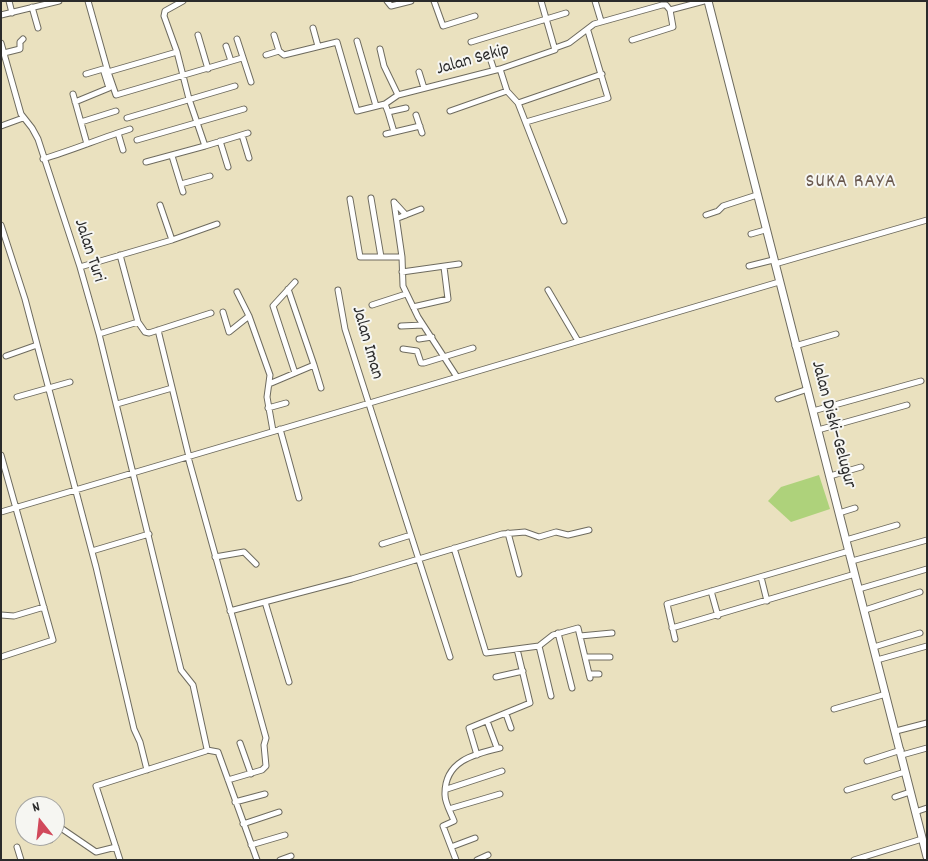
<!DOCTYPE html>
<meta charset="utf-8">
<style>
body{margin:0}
#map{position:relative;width:928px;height:861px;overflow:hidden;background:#eae1bf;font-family:Dekko,sans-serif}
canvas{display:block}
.frame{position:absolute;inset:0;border:2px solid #2b2b2b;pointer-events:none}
.north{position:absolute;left:15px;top:796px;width:50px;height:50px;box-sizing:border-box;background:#f6f6f2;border:1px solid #a5a5a2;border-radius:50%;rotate:344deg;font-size:14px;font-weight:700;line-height:20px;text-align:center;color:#2b2b2b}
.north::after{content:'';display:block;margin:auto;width:18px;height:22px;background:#d1495b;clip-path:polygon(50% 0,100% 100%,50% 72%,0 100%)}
</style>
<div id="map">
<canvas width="928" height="861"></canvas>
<div class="frame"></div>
<div class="north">N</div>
</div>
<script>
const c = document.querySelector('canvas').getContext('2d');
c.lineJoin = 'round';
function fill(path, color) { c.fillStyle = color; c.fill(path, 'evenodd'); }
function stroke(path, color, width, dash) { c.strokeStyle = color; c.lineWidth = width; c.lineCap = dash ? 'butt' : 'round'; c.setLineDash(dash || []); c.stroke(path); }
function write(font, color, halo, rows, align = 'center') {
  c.font = font + ' Dekko,sans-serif'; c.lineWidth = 4; c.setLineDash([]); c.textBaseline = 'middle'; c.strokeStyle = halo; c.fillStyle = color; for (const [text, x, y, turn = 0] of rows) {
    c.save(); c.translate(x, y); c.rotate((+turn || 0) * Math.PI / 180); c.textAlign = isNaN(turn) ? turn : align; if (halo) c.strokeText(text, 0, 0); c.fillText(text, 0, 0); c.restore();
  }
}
fill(new Path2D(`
 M819,475L830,509L791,522L768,501L781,487Z`), '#aed27b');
const minor = new Path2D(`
 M9,1L12,13
 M88,1L108,72L177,52L189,99L205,146L146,162
 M387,1L391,6L411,1
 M434,1L443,26L475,16
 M595,1L601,21
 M32,7L38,28
 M670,10L704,1
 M1,15L59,1
 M313,28L318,46
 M198,35L208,69
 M274,35L279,51
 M237,39L251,82
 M357,41L376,106
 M471,42L566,13
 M1,43L21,114L32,128L38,139L80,267L99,334L181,670L193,685L207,749L206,751L96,786L120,860
 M226,46L231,61
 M555,48L569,43L594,24L662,5H666L670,10L673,27L632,40
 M380,49L384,66L398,95L500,69L555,50L541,1
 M177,52L164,16L165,11L183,1
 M4,53L20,49V42L23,39
 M266,55L279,51L284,55L337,42L357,111L385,104L398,95
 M489,55L494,70
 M500,69L507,91L518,103L564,221
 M108,72L116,95L242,58
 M419,72L424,88
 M73,94L87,144
 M75,102L109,88L103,69L86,74
 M518,103L602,74
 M385,104L388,112L406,108
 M450,111L507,91
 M388,112L394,132
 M416,115L422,133
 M127,118L235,86
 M81,122L116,111
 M526,122L608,98L588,31
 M1,126L23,118
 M118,133L123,150
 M386,134L420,126
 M242,135L249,158
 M137,140L244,109
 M220,141L228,167
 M205,146L248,133
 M172,156L183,192
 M43,159C73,150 101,138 130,129
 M181,184L210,176
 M371,198L381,257
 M350,199L360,257H402
 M394,202L402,257L403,286L418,317L457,377
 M395,203L406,215
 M706,215L718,211L723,206L757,195
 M398,218L421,209
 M1,225L25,299L96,567L134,729L140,742L147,770
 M751,234L765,230
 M172,240L217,224
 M120,255L138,322
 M775,264L927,220
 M749,266L773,260
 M80,267L172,240L160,205
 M402,272L459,264
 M295,282L273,306L295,373
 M288,289L314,365
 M338,290L345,329L450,657
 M548,290L578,341
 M237,292L249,316
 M372,305L406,294
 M413,307L448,299L444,267
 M223,312L229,332L249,316L270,375L267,397L273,431
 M401,326L423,325
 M158,330L189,457
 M99,334L138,322L145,332L149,333L211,313
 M419,339L432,337
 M795,346L836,334
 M403,349L417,351L421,363H424L473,348
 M6,356L37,345
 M269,384L314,365L321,388
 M17,397L70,382
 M778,399L808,389
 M117,404L172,388
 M268,408L286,403
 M813,411L921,381
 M280,429L299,498
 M818,430L907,405
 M1,455L53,640L1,657
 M188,457L266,738L264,745L266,766L262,770L228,780
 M830,476L861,467
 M1,512L779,282
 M839,513L855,508
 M508,533L519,574
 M846,540L897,525
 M382,544L411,535
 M454,548L486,653L539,646L551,696
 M92,551L149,534
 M215,557L244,552L256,564
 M852,561L927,540
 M761,577L767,601
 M859,589L927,569
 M711,591L718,616
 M265,602L289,682
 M865,610L920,592
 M230,611L352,579L502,534L525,532L539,537L556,532L568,535L589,530
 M1,615L14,616L44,607
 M672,628L855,574
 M558,633L572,688
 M580,636L612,633
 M675,639L667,604L849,551
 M539,646L553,635L578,628L590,678
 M874,647L920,633
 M585,657H610
 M877,660L927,646
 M589,674H599
 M496,677L523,671
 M834,709L886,694
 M506,714L511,728
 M487,721L497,748
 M896,731L927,723
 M240,743L251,774
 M207,750L218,752L257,860
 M477,755L469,728L530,703L517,649
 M902,755L927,748
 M867,761L901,750
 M447,789L502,771
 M847,790L905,772
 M895,797L910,792
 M235,802L265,794
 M449,809L500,794
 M915,812L927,808
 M55,824L96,852L116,847
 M243,824L279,812
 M49,836L50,840
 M251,845L285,835
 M17,847L21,860
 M451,847L475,838
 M280,860L291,856
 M456,860L443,826L454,821C451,813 445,803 445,795C444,761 474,754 500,748
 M477,860L488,855
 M854,860L922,839`);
const major = new Path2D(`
 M708,1L927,857`);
stroke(minor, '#6e6b5f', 7);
stroke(major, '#6e6b5f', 9);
stroke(minor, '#fff', 5);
stroke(major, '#fff', 7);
write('18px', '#2b2b2b', '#f6f6f2', [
 ["Jalan Sekip",473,61,-16],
 ["Jalan Turi",88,251,72],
 ["Jalan Iman",366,343,74],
 ["Jalan Diski–Gelugur",832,425,75]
]);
c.letterSpacing = '1px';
write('20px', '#69584e', '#f6f6f2', [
 ["SUKA RAYA",851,183]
]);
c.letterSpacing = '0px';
</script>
